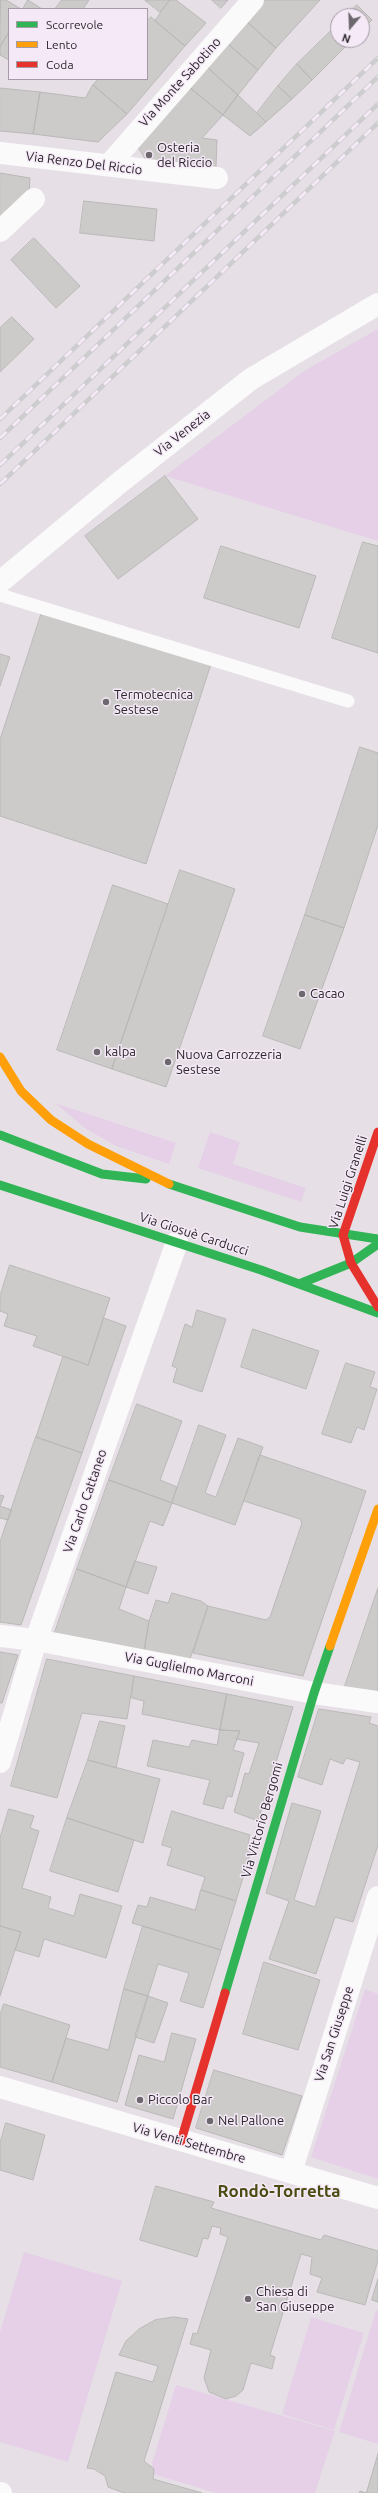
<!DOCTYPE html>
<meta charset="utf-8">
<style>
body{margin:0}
#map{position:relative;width:378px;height:2493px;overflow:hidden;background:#e6e0e6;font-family:Ubuntu,sans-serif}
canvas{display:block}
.legend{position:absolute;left:8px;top:8px;width:140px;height:72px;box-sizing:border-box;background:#f5e9f7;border:1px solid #a49ba6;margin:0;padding:5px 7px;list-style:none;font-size:12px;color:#2b272c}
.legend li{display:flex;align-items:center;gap:8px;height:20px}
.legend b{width:20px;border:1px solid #a49ba6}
.north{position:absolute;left:330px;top:8px;width:40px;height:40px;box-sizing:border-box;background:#f5e9f7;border:1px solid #a49ba6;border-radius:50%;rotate:199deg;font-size:11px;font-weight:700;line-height:16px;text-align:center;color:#2b272c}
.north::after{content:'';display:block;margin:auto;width:14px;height:18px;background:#6c686d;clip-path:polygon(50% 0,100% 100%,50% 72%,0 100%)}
</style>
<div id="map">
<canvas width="378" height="2493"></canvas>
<ul class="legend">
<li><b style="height:5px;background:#30b455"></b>Scorrevole</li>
<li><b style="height:5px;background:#ff9f0a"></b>Lento</li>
<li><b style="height:5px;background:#e5322d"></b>Coda</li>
</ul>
<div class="north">N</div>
</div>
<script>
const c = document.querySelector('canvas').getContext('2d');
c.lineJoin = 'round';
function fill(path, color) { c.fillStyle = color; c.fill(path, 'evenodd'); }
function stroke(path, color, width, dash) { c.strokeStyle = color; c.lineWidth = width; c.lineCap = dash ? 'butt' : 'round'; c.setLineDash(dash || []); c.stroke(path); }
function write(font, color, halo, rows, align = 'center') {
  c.font = font + ' Ubuntu,sans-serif'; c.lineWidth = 3; c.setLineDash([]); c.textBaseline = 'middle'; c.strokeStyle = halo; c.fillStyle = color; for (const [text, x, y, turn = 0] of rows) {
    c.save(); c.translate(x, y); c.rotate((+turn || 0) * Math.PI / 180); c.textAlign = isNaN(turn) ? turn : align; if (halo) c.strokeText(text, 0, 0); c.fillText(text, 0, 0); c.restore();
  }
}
fill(new Path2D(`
 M378,329V541L165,476L304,371Z
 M55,1103L176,1143L169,1164L116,1146L86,1129Z
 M210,1132L240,1142L233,1164L306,1188L301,1202L198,1168Z
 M365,1989L378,1994V2179L311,2157Z
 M24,2252L122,2281L68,2462L0,2442V2332Z
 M376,2310L378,2311V2444L339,2432Z
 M311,2317L364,2333L334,2430L282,2414Z
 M176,2385L335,2431L315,2493H216L149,2473Z`), '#e5d0e8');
const building = new Path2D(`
 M1,0H6L21,9H9V32L0,47Z
 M28,0L42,9H23Z
 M62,0H89L83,9H55Z
 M145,0H170L160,12Z
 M170,0H176L206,23L185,46L155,21Z
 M212,0H228L221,8Z
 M265,0H320L276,48L246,21Z
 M357,5L372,20L362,30V16H346Z
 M151,17L185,46L127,114L93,85L98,79H147V22Z
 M246,21L276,48L258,70L228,44Z
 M338,24V40H352L312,80L297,64Z
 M9,32V60L0,55V47Z
 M228,44L258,70L238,95L207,67Z
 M297,64L312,80L292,99L278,86Z
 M207,67L238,95L223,115L189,87Z
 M93,85L127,114L98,142L33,134L40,92L85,98Z
 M278,86L292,99L266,122L257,113Z
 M189,87L223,115L202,138L217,140L216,167L146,160L137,146Z
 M0,88L40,92L33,134L0,131Z
 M238,95L266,122L250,136L223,115Z
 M0,173L30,178L29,193L0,220Z
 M84,201L157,209L154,241L80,233Z
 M34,238L80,286L56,308L11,260Z
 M12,317L34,339L0,372V328Z
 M165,476L198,519L118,579L85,536Z
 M363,542L378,546V653L332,638Z
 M221,546L316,576L299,628L204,598Z
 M43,609L211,664L146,864L0,816V740Z
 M0,654L10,657L0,686Z
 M360,747L378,753V825L344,928L305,915Z
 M180,870L235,889L166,1087L112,1069Z
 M113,885L168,904L112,1069L57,1050Z
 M305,915L344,928L300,1049L263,1036Z
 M10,1265L110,1298L88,1365L33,1346L37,1336L4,1326L8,1314L0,1311V1296Z
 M197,1310L226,1319L202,1392L173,1382L177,1368L172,1366L185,1324L192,1327Z
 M104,1318L126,1326L82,1453L36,1437L63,1356L88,1365Z
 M253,1329L319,1351L306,1389L241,1367Z
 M346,1363L375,1372L370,1387L377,1389L364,1430L357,1427L351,1443L322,1434Z
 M137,1404L182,1421L160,1480L177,1487L172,1503L109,1480Z
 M199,1425L226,1435L205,1493L216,1497L238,1438L263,1447L235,1525L172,1503Z
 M36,1437L82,1453L21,1625L0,1622V1542Z
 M260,1455L366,1491L303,1676L193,1653L208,1606L266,1620L270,1617L302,1523L300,1519L244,1501Z
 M109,1480L172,1503L163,1526L150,1521L126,1587L77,1569Z
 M0,1495L4,1496L0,1506L12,1510L8,1520L0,1518Z
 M135,1561L157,1567L148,1594L126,1587Z
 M77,1569L126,1587L119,1609L149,1621L144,1651L54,1635Z
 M378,1588V1694L344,1689Z
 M172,1593L201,1601L208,1606L190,1659L144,1651L149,1621L156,1600L168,1603Z
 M0,1652L18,1655L2,1703H0Z
 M47,1659L134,1676L127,1719L82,1713L57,1798L11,1786Z
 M134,1676L227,1694L220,1730L142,1714L144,1701L132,1698Z
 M227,1694L293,1707L258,1821L234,1812L245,1773L249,1774L259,1743L236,1739L240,1731L220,1730Z
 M319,1709L371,1717L369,1723L378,1726V1845L353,1922L335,1917L316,1974L269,1959L289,1901L266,1893L292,1803L321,1811L294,1900L315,1907L360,1762L346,1758L343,1764L330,1759L322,1785L298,1777Z
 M100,1721L125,1726L116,1768L88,1760Z
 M220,1730L240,1731L233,1750L244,1753L232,1797L227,1796L223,1809L203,1804L210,1780L147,1766L153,1740L189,1747L192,1740L217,1745Z
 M88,1760L160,1779L143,1843L67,1818Z
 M9,1809L34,1816L30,1828L39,1831L22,1888L51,1897L48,1908L74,1916L80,1894L122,1906L106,1958L44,1939L39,1957L15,1950L21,1932L0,1926V1838Z
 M172,1811L250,1835L248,1843L253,1844L236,1901L201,1890L205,1877L167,1865L172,1848L162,1845Z
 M67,1818L134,1840L118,1892L50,1871Z
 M201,1890L236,1901L221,1950L132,1923L138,1905L147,1907L150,1897L195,1910Z
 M0,1926L21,1932L0,1996Z
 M143,1926L221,1950L203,2008L180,2001L189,1973L158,1964L148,1996L124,1989Z
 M264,1962L320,1980L298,2050L243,2034Z
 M124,1989L148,1996L117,2102L52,2082L66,2038L108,2050Z
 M148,1996L168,2003L154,2043L135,2037Z
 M4,2004L70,2025L52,2082L0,2067V2015Z
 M172,2033L196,2039L173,2119L125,2105L139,2055L164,2062Z
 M214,2070L302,2096L282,2155L196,2128Z
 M6,2123L45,2135L33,2180L0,2170V2143Z
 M156,2186L214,2202L211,2208L321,2240L324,2235L378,2251V2260L365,2305L317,2292L322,2278L310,2274L312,2257L301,2254L270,2355L275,2357L272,2369L251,2363L243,2390L236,2396L226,2399L209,2392L204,2378L211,2350L190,2344L193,2333L197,2334L228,2237L220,2234L221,2228L212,2226L208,2239L203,2238L197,2257L140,2240Z
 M378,2279V2302L372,2300Z
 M174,2317L188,2319L144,2461L154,2469L153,2479L202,2493H124L108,2487L105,2476L94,2469L87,2468L116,2372L153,2382L158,2366L119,2355L126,2341L139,2329L155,2320Z
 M378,2454V2493H359L360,2491L366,2493Z`);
fill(building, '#cdcbca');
stroke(building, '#bab8b7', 1);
stroke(new Path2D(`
 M0,595L348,701`), '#fbfafb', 13);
stroke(new Path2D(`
 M0,153L217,178
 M109,165L253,0
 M0,231L34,199
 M0,582L119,483L251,379L378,304
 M0,1636L36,1640L314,1693L378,1702
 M0,1762L36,1640L177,1242
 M0,2087L378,2198
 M291,2172L378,1897
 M0,2493H1`), '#fbfafb', 22);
stroke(new Path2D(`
 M0,1135L102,1174L146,1179
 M169,1184L300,1227L378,1239
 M0,1185L261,1270L378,1313
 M299,1284L351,1263L378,1244
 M225,1993L314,1693L330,1646`), '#30b455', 9);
stroke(new Path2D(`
 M0,1057L21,1091L51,1120L88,1144L169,1184
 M330,1646L378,1509`), '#ff9f0a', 9);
stroke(new Path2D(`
 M378,1132L343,1235L351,1263L378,1307
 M181,2141L225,1993`), '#e5322d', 9);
const rail = new Path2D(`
 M0,419L378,58
 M0,438L378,77
 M0,465L378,104
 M0,484L378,123`);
stroke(rail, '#cdccce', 4.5);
stroke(rail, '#f5e9f7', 3, [9]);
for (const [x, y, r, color] of [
 [149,155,4,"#6c686d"],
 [106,702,4,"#6c686d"],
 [302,994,4,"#6c686d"],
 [97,1052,4,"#6c686d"],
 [168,1062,4,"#6c686d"],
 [140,2100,4,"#6c686d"],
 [210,2121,4,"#6c686d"],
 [248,2299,4,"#6c686d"]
]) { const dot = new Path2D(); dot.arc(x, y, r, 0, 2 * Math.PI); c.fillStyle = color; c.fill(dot); stroke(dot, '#f5e9f7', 1.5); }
write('13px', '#2b272c', '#f5e9f7', [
 ["Via Monte Sabotino",180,82,-48],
 ["Via Renzo Del Riccio",84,163,7],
 ["Via Venezia",182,433,-38],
 ["Via Luigi Granelli",348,1182,-72],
 ["Via Giosuè Carducci",194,1234,18],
 ["Via Carlo Cattaneo",85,1501,-71],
 ["Via Guglielmo Marconi",189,1669,11],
 ["Via Vittorio Bergomi",262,1820,-74],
 ["Via San Giuseppe",334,2034,-72],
 ["Via Venti Settembre",189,2143,16]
]);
write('13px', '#2b272c', '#f5e9f7', [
 ["Osteria",157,148],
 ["del Riccio",157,163],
 ["Termotecnica",114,695],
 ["Sestese",114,710],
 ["Cacao",310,994],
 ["kalpa",105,1052],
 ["Nuova Carrozzeria",176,1055],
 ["Sestese",176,1070],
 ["Piccolo Bar",148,2100],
 ["Nel Pallone",218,2121],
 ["Chiesa di",256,2292],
 ["San Giuseppe",256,2307]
], 'left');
write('bold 17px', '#4a4d11', '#f5e9f7', [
 ["Rondò-Torretta",279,2191]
]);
</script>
